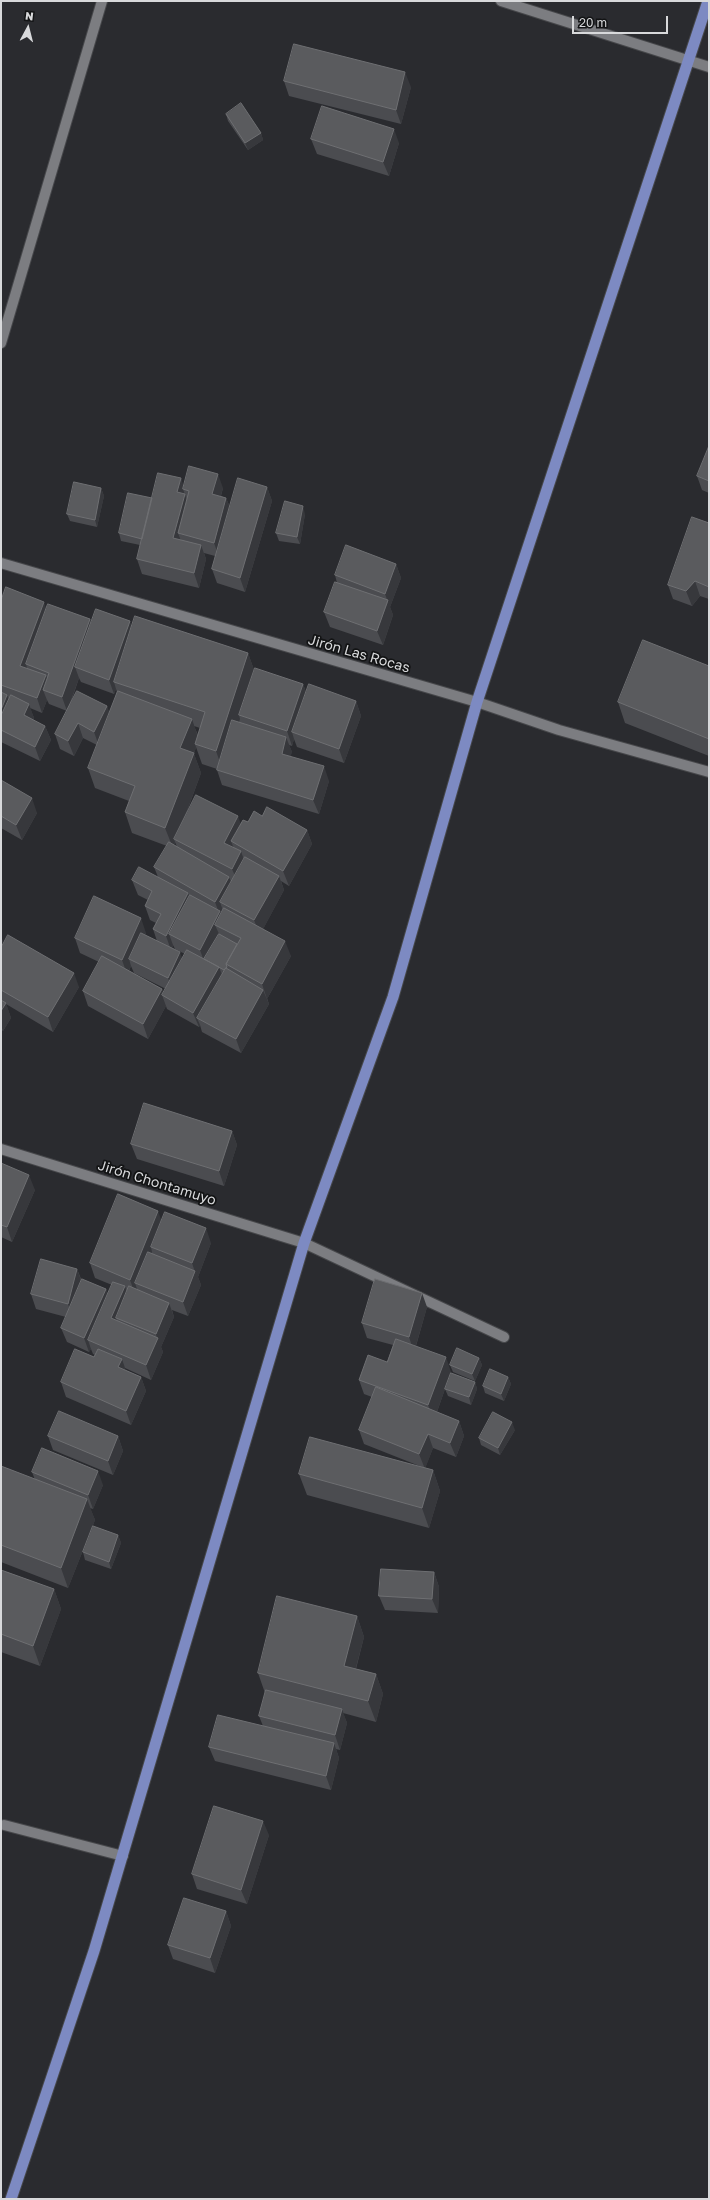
<!DOCTYPE html>
<meta charset="utf-8">
<style>
body{margin:0}
#map{position:relative;width:710px;height:2200px;overflow:hidden;background:#2a2b2f;font-family:"Golos Text",sans-serif}
canvas{display:block}
.frame{position:absolute;inset:0;border:2px solid #d8d9db;pointer-events:none}
.north{position:absolute;left:8px;top:8px;width:40px;height:40px;-webkit-text-stroke:3px #131415;paint-order:stroke;rotate:7deg;font-size:11px;font-weight:700;line-height:16px;text-align:center;color:#d8d9db}
.north::after{content:'';display:block;margin:auto;width:14px;height:18px;background:#d8d9db;clip-path:polygon(50% 0,100% 100%,50% 72%,0 100%)}
.scale{position:absolute;left:572px;top:16px;width:96px;height:18px;box-sizing:border-box;border:2px solid #d8d9db;border-top:0;padding-left:5px;font-size:12px;line-height:14px;white-space:nowrap;color:#d8d9db;-webkit-text-stroke:3px #131415;paint-order:stroke}
</style>
<div id="map">
<canvas width="710" height="2200"></canvas>
<div class="frame"></div>
<div class="north">N</div>
<div class="scale">20 m</div>
</div>
<script>
const c = document.querySelector('canvas').getContext('2d');
c.lineJoin = 'round';
function stroke(path, color, width, dash) { c.strokeStyle = color; c.lineWidth = width; c.lineCap = dash ? 'butt' : 'round'; c.setLineDash(dash || []); c.stroke(path); }
function fill(path, color) { c.fillStyle = color; c.fill(path, 'evenodd'); }
function write(font, color, halo, rows, align = 'center') {
  c.font = font + ' "Golos Text",sans-serif'; c.lineWidth = 3.5; c.setLineDash([]); c.textBaseline = 'middle'; c.strokeStyle = halo; c.fillStyle = color; for (const [text, x, y, turn = 0] of rows) {
    c.save(); c.translate(x, y); c.rotate((+turn || 0) * Math.PI / 180); c.textAlign = isNaN(turn) ? turn : align; if (halo) c.strokeText(text, 0, 0); c.fillText(text, 0, 0); c.restore();
  }
}
const service = new Path2D(`
 M304,1243L504,1337
 M4,1825L123,1856`);
const minor = new Path2D(`
 M501,1L709,67
 M1,343L102,1
 M1,563L477,702L559,730L709,772
 M1,1149L304,1243`);
const trunk = new Path2D(`
 M11,2199L94,1951L304,1243L393,997L477,702L708,1`);
stroke(service, '#46474a', 12);
stroke(minor, '#46474a', 12);
stroke(trunk, '#46474a', 13);
stroke(service, '#7c7d81', 10);
stroke(minor, '#7c7d81', 10);
stroke(trunk, '#7d8ac2', 11);
fill(new Path2D(`
 M284,81L411,87L401,124L289,96Z
 M226,114L261,133L263,140L248,150L228,121Z
 M311,139L399,143L389,176L317,154Z
 M709,446V493L702,490L697,476Z
 M181,478L183,486L223,488L221,496L226,498L230,507L267,487L272,501L245,592L217,583L212,569L215,556L204,553L206,559L199,588L142,574L137,559L140,545L121,541L119,533L152,498Z
 M101,488L104,496L97,527L70,521L67,514Z
 M305,514L300,544L279,541L276,533Z
 M709,523V599L700,596L692,606L673,599L668,585Z
 M396,564L401,578L390,607L393,615L383,645L330,627L324,612L337,583L335,575Z
 M1,590L3,596L46,609L90,619L91,622L132,626L248,653L254,670L303,684L306,692L356,701L361,716L344,763L297,747L294,739L292,746L289,745L292,752L290,756L329,781L319,814L222,785L217,770V769L202,764L196,747L194,754L201,773L182,825L241,824L248,822L262,816L307,830L312,844L289,886L281,881L284,890L263,929L291,956L267,999V998L269,1004L241,1053L202,1032L200,1025L199,1027L167,1009L166,1006L148,1039L88,1006L83,991L99,962L80,953L75,938L146,933L145,935L157,941L153,929L156,923L150,920L145,906L148,900L138,895L132,880L158,877L154,867L167,846L132,833L125,812L129,801L95,788L88,768L97,745L83,738L74,756L60,749L55,734L67,711L49,704L47,700L42,713L30,708L34,718L33,720L45,726L51,740L40,761L1,742ZM79,678L81,682L114,694L116,689L117,692L109,713L107,706L70,705ZM194,726L200,728L198,735ZM175,842L177,847L174,845ZM173,945L175,949L185,954L182,959L172,948ZM131,966L134,973L166,989L163,993L162,989L129,971Z
 M709,666V756L625,723L618,702Z
 M1,780L37,813L22,840L1,828Z
 M1,939H2L3,943L79,987L53,1032L6,1004L11,1018L3,1031L1,1029Z
 M232,1131L237,1145L224,1186L137,1159L131,1144Z
 M1,1163L35,1190L12,1242L1,1237Z
 M161,1220L211,1243L198,1277L201,1285L188,1316L172,1310L174,1317L161,1347L163,1352L151,1380L125,1368V1370L141,1377L146,1391L131,1425L66,1397L61,1382L94,1357L95,1355L93,1354L91,1349L89,1352L67,1342L61,1328L66,1317L36,1309L31,1294L77,1269L82,1281L106,1289L108,1294L112,1285L95,1278L90,1263Z
 M427,1307L416,1346L451,1372L446,1387L475,1382L477,1389L471,1405L448,1396L445,1389L437,1412L459,1421L464,1436L456,1457L433,1448L425,1468L433,1470L440,1491L429,1528L307,1495L299,1474L422,1467L364,1444L359,1430L372,1397L364,1394L359,1380L387,1362L393,1345L367,1338L362,1323Z
 M479,1358L482,1365L475,1381L453,1372L450,1365Z
 M508,1377L511,1384L504,1401L485,1393L483,1386Z
 M515,1430L500,1455L481,1445L479,1438Z
 M48,1436H118L123,1451L113,1475L53,1450Z
 M1,1466L35,1480L32,1472L103,1485L93,1509L90,1508L95,1520L68,1588L1,1562Z
 M118,1535L121,1543L111,1569L85,1560L83,1552Z
 M1,1570L54,1589L61,1609L40,1666L1,1652Z
 M434,1572L439,1587L438,1613L385,1610L379,1596Z
 M357,1616L364,1637L356,1669L376,1674L383,1694L376,1722L343,1713L347,1723L340,1750L336,1749L339,1758L331,1790L215,1761L209,1747L263,1726L259,1716L265,1693L258,1673Z
 M269,1835L247,1904L197,1889L192,1874Z
 M226,1911L231,1926L215,1973L173,1959L168,1945Z`), '#4b4c50');
fill(new Path2D(`
 M405,72L411,87L401,124L396,110Z
 M394,129L399,143L389,176L383,162Z
 M261,133L263,140L248,150L245,143Z
 M218,474L223,488L217,508L212,494Z
 M181,478L185,490L183,489L190,509L178,533L181,541L173,538L177,492Z
 M267,487L272,501L245,592L240,578Z
 M101,488L104,496L97,527L95,520Z
 M226,498L232,512L219,557L214,543Z
 M303,506L305,514L300,544L297,537Z
 M201,545L206,559L199,588L194,573Z
 M396,564L401,578L390,607L393,615L383,645L377,631L388,602L385,594Z
 M695,581L700,596L692,606L686,591Z
 M1,590L6,604L1,619Z
 M44,602L49,617L26,664L28,672L20,666Z
 M90,619L96,634L75,667L79,678L67,711L62,697Z
 M130,621L135,635L114,682L116,689L114,694L109,680Z
 M248,653L255,673L239,715L240,719L223,771L216,751Z
 M46,675L51,690H43L47,700L42,713L37,698Z
 M303,684L308,698L292,732L294,739L292,746L287,731Z
 M7,695L13,709L1,727V710Z
 M356,701L361,716L344,763L339,749Z
 M29,704L34,718L29,729L24,715Z
 M107,706L112,720L99,746L94,732Z
 M192,719L199,740L195,744L196,747L194,754L201,773L176,840L174,839L175,842L173,848L165,828L180,748Z
 M78,723L83,738L74,756L68,741Z
 M45,726L51,740L40,761L35,747Z
 M286,737L292,752L287,768L282,754Z
 M324,766L329,781L319,814L313,800Z
 M32,798L37,813L22,840L16,825Z
 M238,816L243,830L231,841L234,849L224,843Z
 M307,830L312,844L289,886L283,871Z
 M241,851L246,866L238,883L232,869Z
 M279,876L284,890L260,935L254,920Z
 M229,877L235,891L220,902L223,911L215,925L220,936L205,964L200,950L219,913L215,902Z
 M188,893L194,907L169,934L173,945L171,950L166,936Z
 M141,918L146,933L133,961L129,959L131,966L127,974L122,960Z
 M2,939L7,954L1,964V941Z
 M285,941L291,956L267,999L262,984Z
 M180,952L185,967L173,992L168,978Z
 M219,967L225,982L197,1018L200,1025L199,1027L193,1013Z
 M74,973L79,987L53,1032L48,1017Z
 M162,989L165,996L162,995L166,1006L148,1039L143,1024Z
 M263,990L269,1004L241,1053L236,1039Z
 M6,1003L11,1018L3,1031L1,1025V1011Z
 M232,1131L237,1145L224,1186L219,1171Z
 M29,1175L35,1190L12,1242L7,1227Z
 M158,1211L163,1225L151,1247L152,1252L139,1285L135,1283L137,1289L135,1294L130,1280Z
 M206,1228L211,1243L198,1277L201,1285L188,1316L183,1302L195,1272L192,1263Z
 M77,1269L82,1283L73,1319L68,1304Z
 M125,1286L130,1301L116,1318L119,1326L111,1318Z
 M106,1289L111,1303L88,1340L91,1349L89,1352L84,1338Z
 M422,1293L427,1307L414,1352L409,1337Z
 M169,1303L174,1317L161,1347L163,1352L151,1380L146,1365L157,1339L156,1334Z
 M446,1357L451,1372L434,1420L428,1405Z
 M479,1358L482,1365L475,1381L472,1374Z
 M122,1359L127,1374L118,1367Z
 M141,1377L146,1391L131,1425L126,1411Z
 M508,1377L511,1384L504,1401L501,1394Z
 M475,1382L477,1389L471,1405L469,1397Z
 M459,1421L464,1436L456,1457L450,1443Z
 M512,1422L515,1430L500,1455L498,1448Z
 M428,1434L433,1448L425,1469L419,1454Z
 M118,1436L123,1451L113,1475L108,1461Z
 M433,1470L440,1491L429,1528L422,1508Z
 M98,1471L103,1485L93,1509L88,1495Z
 M87,1499L95,1520L68,1588L61,1568Z
 M118,1535L121,1543L111,1569L109,1562Z
 M434,1572L439,1587L438,1613L432,1599Z
 M54,1589L61,1609L40,1666L33,1646Z
 M357,1616L364,1637L351,1686L344,1666Z
 M376,1674L383,1694L376,1722L368,1701Z
 M342,1709L347,1723L340,1750L335,1735Z
 M334,1743L339,1758L331,1790L326,1776Z
 M263,1821L269,1835L247,1904L241,1890Z
 M226,1911L231,1926L215,1973L210,1958Z`), '#37383c');
const building = new Path2D(`
 M294,44L405,72L396,110L284,81Z
 M241,103L261,133L245,143L226,114Z
 M322,106L394,129L383,162L311,139Z
 M709,446V481L697,476Z
 M189,466L218,474L212,494L226,498L214,543L178,533L189,491L183,489Z
 M158,473L181,478L177,492L185,494L173,538L201,545L194,573L137,559Z
 M238,478L267,487L240,578L212,569Z
 M74,482L101,488L95,520L67,514Z
 M128,493L152,498L142,539L119,533Z
 M285,501L303,506L297,537L276,533Z
 M692,517L709,523V587L695,581L686,591L668,585Z
 M346,545L396,564L385,594L335,575Z
 M335,582L388,600L377,631L324,612Z
 M6,587L44,602L20,666L46,675L37,698L1,685V601Z
 M48,604L90,619L62,697L43,690L49,673L26,664Z
 M96,609L130,621L109,680L75,667Z
 M135,616L248,653L216,751L195,744L205,712L114,682Z
 M643,640L709,666V739L618,702Z
 M255,668L303,684L287,731L239,715Z
 M309,684L356,701L339,749L292,732Z
 M77,691L107,706L94,732L78,723L68,741L55,734Z
 M118,691L192,719L180,748L194,753L165,828L125,812L135,786L88,768Z
 M1,692L7,695L1,710Z
 M11,695L29,704L24,715L45,726L35,747L1,730V716Z
 M232,720L286,737L282,754L324,766L313,800L217,770Z
 M1,780L32,798L16,825L1,816Z
 M196,795L238,816L224,843L241,851L232,869L174,839Z
 M267,807L307,830L283,871L231,841L243,820L248,822L254,811L262,816Z
 M169,842L229,877L215,902L154,867Z
 M245,857L279,876L254,920L220,902Z
 M139,867L188,893L166,936L153,929L161,914L145,906L152,891L132,880Z
 M190,895L220,911L200,950L169,934Z
 M94,896L141,918L122,960L75,938Z
 M224,908L285,941L262,984L226,964L241,938L215,925Z
 M141,933L180,952L168,978L129,959Z
 M219,934L237,944L226,964L227,967L224,970L204,959Z
 M8,935L74,973L48,1017L1,990V948Z
 M187,950L219,967L193,1013L162,995Z
 M102,956L162,989L143,1024L83,991Z
 M226,968L263,990L236,1039L197,1018Z
 M1,1000L6,1003L1,1011Z
 M144,1103L232,1131L219,1171L131,1144Z
 M1,1163L29,1175L7,1227L1,1225Z
 M118,1194L158,1211L130,1280L90,1263Z
 M165,1212L206,1228L192,1263L151,1247Z
 M148,1252L195,1271L183,1302L135,1283Z
 M41,1259L77,1269L68,1304L31,1294Z
 M82,1279L106,1289L84,1338L61,1328Z
 M375,1279L422,1293L409,1337L362,1323Z
 M113,1282L125,1286L111,1318L158,1338L146,1365L88,1340Z
 M129,1286L169,1303L156,1334L116,1318Z
 M396,1339L446,1357L428,1405L359,1380L368,1355L387,1362Z
 M457,1348L479,1358L472,1374L450,1365Z
 M75,1349L94,1357L98,1349L122,1359L118,1367L141,1377L126,1411L61,1382Z
 M490,1369L508,1377L501,1394L483,1386Z
 M451,1373L475,1382L469,1397L445,1389Z
 M376,1387L459,1421L450,1443L428,1434L419,1454L359,1430Z
 M59,1411L118,1436L108,1461L48,1436Z
 M493,1412L512,1422L498,1448L479,1438Z
 M310,1437L433,1470L422,1508L299,1474Z
 M42,1448L98,1471L88,1495L32,1472Z
 M1,1466L87,1499L61,1568L1,1545Z
 M93,1526L118,1535L109,1562L83,1552Z
 M381,1569L434,1572L432,1599L379,1596Z
 M1,1570L54,1589L33,1646L1,1634Z
 M277,1596L357,1616L344,1666L376,1674L368,1701L258,1673Z
 M266,1690L342,1709L335,1735L259,1716Z
 M218,1715L334,1743L326,1776L209,1747Z
 M214,1806L263,1821L241,1890L192,1874Z
 M184,1898L226,1911L210,1958L168,1945Z`);
fill(building, '#5a5b5e');
stroke(building, '#6e6f72', 1);
write('14px', '#d8d9db', '#131415', [
 ["Jirón Las Rocas",359,654,16],
 ["Jirón Chontamuyo",157,1183,17]
]);
</script>
